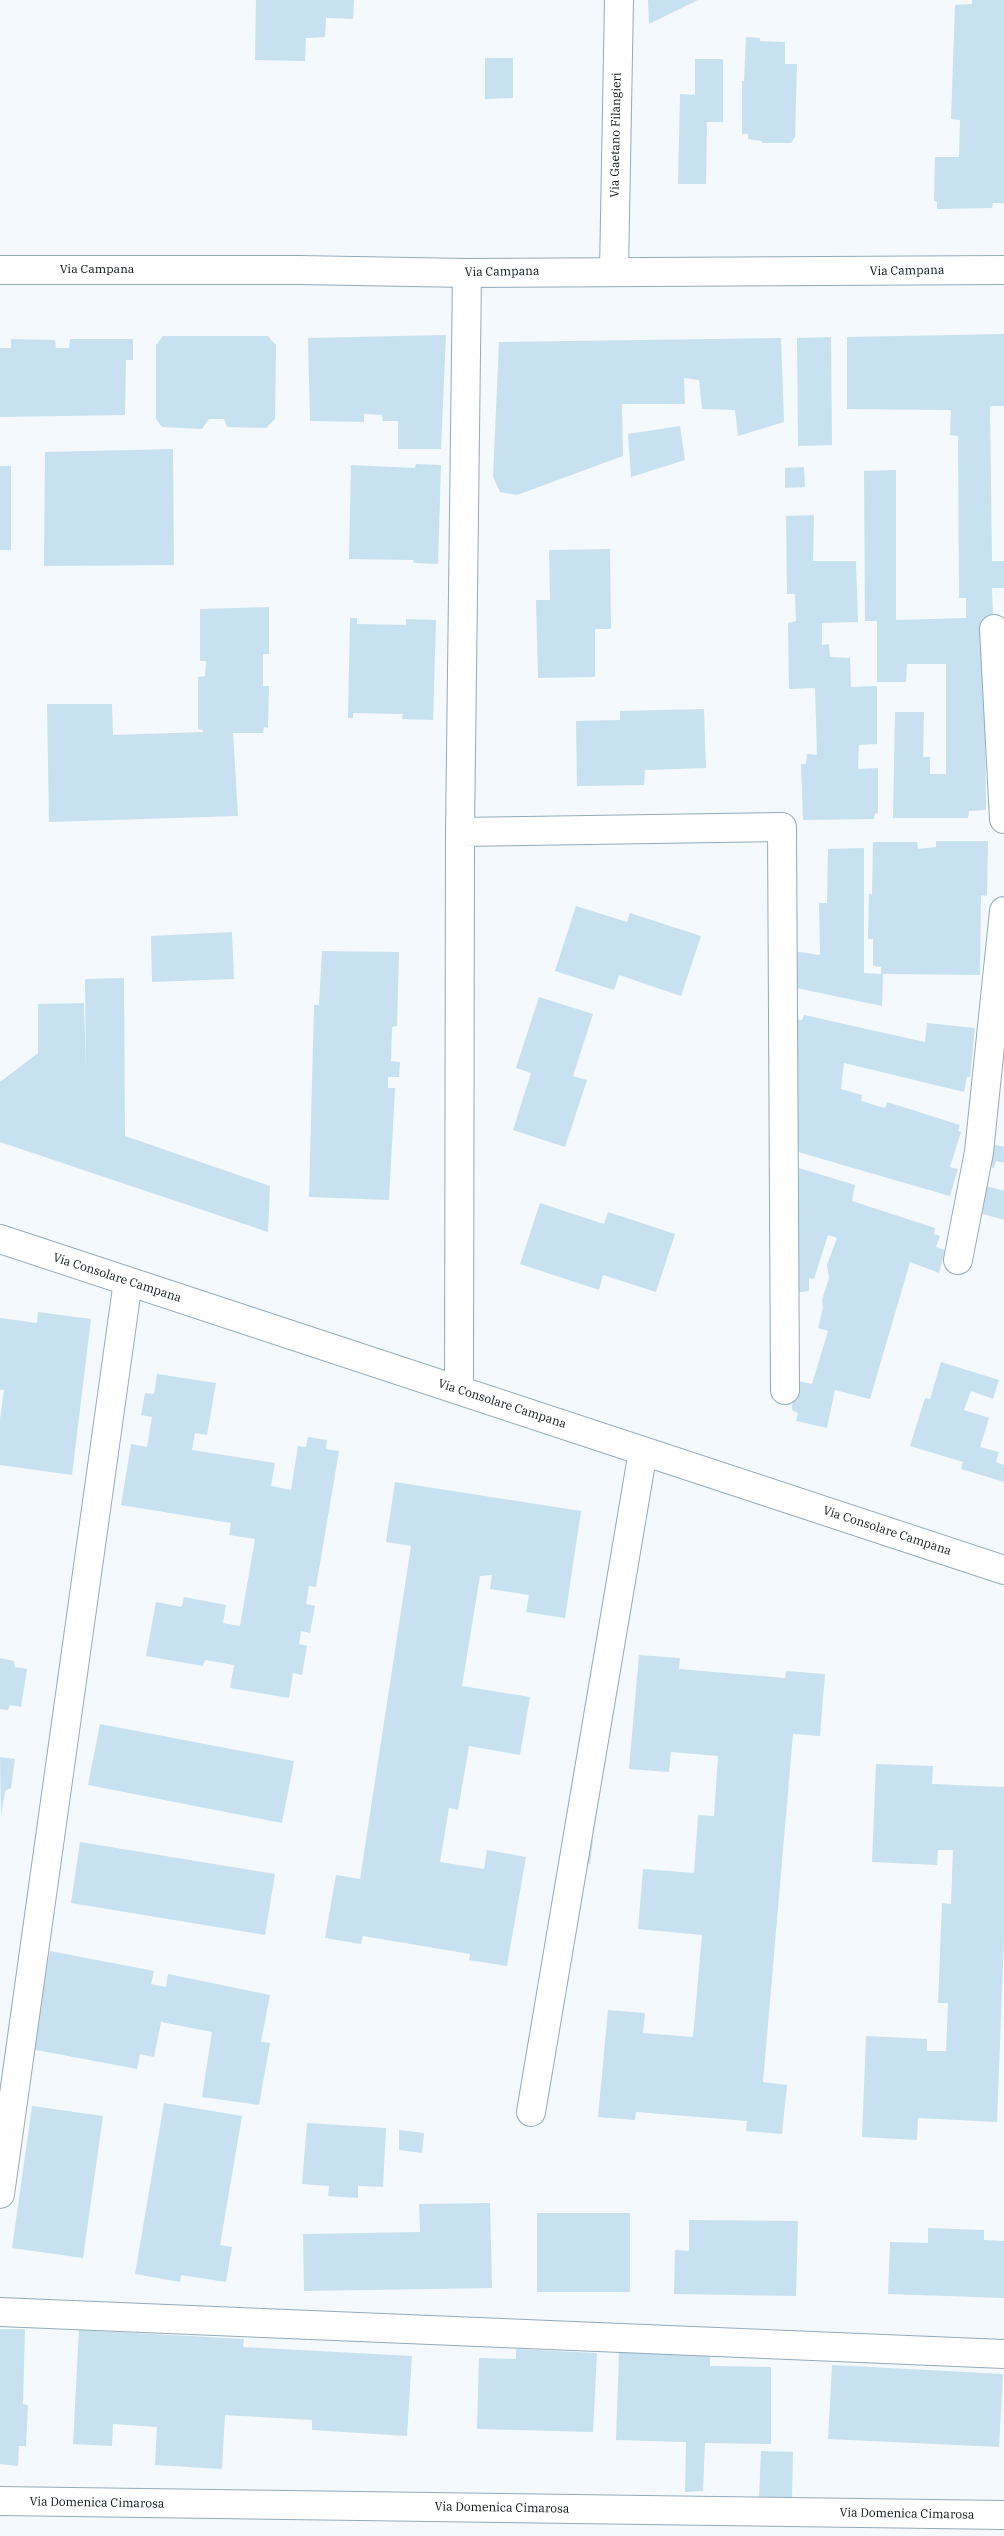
<!DOCTYPE html>
<style>
body{margin:0}
canvas{display:block;background:#f3f9fc}
</style>
<canvas width="1004" height="2536"></canvas>
<script>
const c = document.querySelector('canvas').getContext('2d');
c.lineJoin = 'round';
function fill(path, color) { c.fillStyle = color; c.fill(path, 'evenodd'); }
function stroke(path, color, width, dash) { c.strokeStyle = color; c.lineWidth = width; c.lineCap = dash ? 'butt' : 'round'; c.setLineDash(dash || []); c.stroke(path); }
function write(font, color, halo, rows, align = 'center') {
  c.font = font + ' "IBM Plex Serif",serif'; c.lineWidth = 4; c.setLineDash([]); c.textBaseline = 'middle'; c.strokeStyle = halo; c.fillStyle = color; for (const [text, x, y, turn = 0] of rows) {
    c.save(); c.translate(x, y); c.rotate((+turn || 0) * Math.PI / 180); c.textAlign = isNaN(turn) ? turn : align; if (halo) c.strokeText(text, 0, 0); c.fillText(text, 0, 0); c.restore();
  }
}
fill(new Path2D(`
 M256,0H354L353,19L326,18L325,37L306,38L305,61L255,60Z
 M648,0H698L649,24Z
 M972,0H1004V203H993L992,208L937,209V202L934,201L935,157H959L960,120L951,119L955,5L972,4Z
 M746,37L760,38V41L785,42V64H797L795,137L791,143H762V141L748,139V134H742V81H744Z
 M485,58H513V98L485,99Z
 M695,59H723V122H707L706,184H678L680,94L695,95Z
 M1004,334V406H990L992,561H1004V588H992L993,618L984,619L986,810L969,811L968,818H893L895,712H924L923,757H930V774H946V664H907L906,682H877V621H865L864,471L896,470V620L966,618V598H959L958,436L950,435L951,410L847,409V337Z
 M446,335L441,449H398V421H383L382,415L364,414V422L310,421L308,338Z
 M163,336H268L276,345L275,419L266,428L227,427L224,419H209L202,429L162,427L156,419V345Z
 M831,337L832,445L798,446L797,338Z
 M781,338L784,422L738,436L735,410L702,409L699,380L684,378L685,404H622L623,456L517,495L500,492L493,477L499,342Z
 M11,339L55,340L56,348H69L70,339H133V360H126L125,415L0,417V348H11Z
 M680,426L685,460L631,477L628,434Z
 M173,449L174,565L44,566L45,452Z
 M416,464L441,465L438,564L414,563L413,560L349,559L351,465L415,468Z
 M0,466H11V550H0Z
 M804,467L805,487L785,488V468Z
 M814,515L813,561H856L858,622L822,623V645L829,644L830,657L850,658L851,687L877,686V744L859,745L858,769L878,768V813L875,814L874,819L803,820L801,764H806L807,754L817,755L815,688L789,689L788,623L796,621L795,594H787L786,516Z
 M610,549L611,629H595V677L538,678L536,600H550L549,550Z
 M269,607V654H263V686H269L268,728L264,727L263,733H233L238,816L49,822L47,704H112L113,735L203,732V730L198,729V677L205,676L206,661H200V609Z
 M350,618H357V624L406,625V619L436,620L433,720L402,719L403,714L353,713V718H348Z
 M704,709L706,768L645,770L644,785L577,786L576,721L620,720V711Z
 M936,841H988L987,896L981,895L980,975L883,974L882,1006L792,987V951L820,955L819,903H827L828,849L864,848V973L881,974V967L873,966V939H868L869,894H872L873,842H917L918,849L936,847Z
 M576,906L627,922L630,913L701,936L681,996L619,975L614,990L555,971Z
 M232,932L234,979L152,982L151,936Z
 M322,951L399,952L397,1026L392,1027L391,1061L400,1062L399,1077H388V1088H395L389,1200L309,1197L314,1005H319Z
 M124,978L125,1136L270,1186L268,1232L0,1142V1082L38,1053V1004L84,1003L86,1072L85,979Z
 M539,997L593,1014L573,1076L587,1080L565,1147L513,1130L531,1073L516,1068Z
 M804,1015L925,1042L927,1023L975,1028L970,1077H967L964,1092L844,1063L841,1089L862,1095L861,1101L885,1108L887,1102L960,1125L958,1131L961,1132L950,1167L958,1169L950,1196L791,1150V1019L802,1020Z
 M984,1142L1004,1147V1163L996,1161L994,1168L982,1165Z
 M799,1168L855,1185L852,1201L935,1228L934,1234L940,1236L936,1247L945,1250L939,1273L910,1262L870,1399L835,1390L827,1428L796,1421L798,1413L792,1410L793,1380L812,1384L828,1331L818,1328L823,1308L822,1300L829,1278L827,1265L837,1238L828,1235L814,1279L809,1278V1291L794,1293V1224Z
 M979,1184L1004,1191V1220L976,1212Z
 M540,1203L604,1224L608,1212L675,1234L656,1292L603,1275L599,1290L520,1264Z
 M38,1312L91,1319L72,1475L0,1465V1419L4,1390H0V1318L37,1323Z
 M941,1362L999,1380L993,1399L971,1391L964,1410L989,1418L980,1447L999,1452L996,1462L1004,1465V1482L961,1469L963,1462L910,1446L925,1398L930,1399Z
 M157,1374L216,1383L207,1435L195,1433L192,1450L275,1463L271,1486L291,1490L298,1446L306,1447L308,1437L327,1440L326,1449L339,1451L316,1587L309,1586L306,1604L315,1606L310,1633L301,1631L299,1644L307,1646L302,1675L293,1673L289,1698L230,1688L234,1665L205,1660L203,1666L146,1656L156,1602L182,1607L184,1597L226,1605L223,1623L240,1626L255,1539L229,1535L231,1523L121,1505L131,1444L147,1447L152,1417L141,1415L145,1393L154,1394Z
 M395,1482L581,1511L565,1618L526,1612L529,1595L490,1589L492,1575L480,1576L462,1686L530,1697L520,1755L469,1746L458,1810L449,1808L440,1862L484,1869L487,1850L526,1857L507,1966L469,1960L470,1954L363,1936L361,1944L325,1938L336,1875L360,1879L411,1546L386,1542Z
 M639,1655L680,1658L679,1669L785,1678L786,1671L825,1674L820,1736L793,1734L763,2082L787,2085L782,2134L746,2131L747,2121L636,2112L635,2120L598,2117L608,2010L645,2013L643,2033L693,2037L702,1935L638,1929L643,1869L694,1873L698,1815L714,1816L718,1756L671,1752L669,1772L629,1769Z
 M0,1658L14,1661L15,1667L27,1669L21,1707L10,1705L8,1710L0,1709Z
 M100,1724L294,1761L282,1823L88,1785Z
 M0,1757L15,1759L11,1788L5,1791L1,1816Z
 M876,1764L933,1766L932,1784L1004,1787V1937L997,2122L918,2118L917,2140L862,2137L866,2036L927,2039V2051H946L948,2003H938L942,1903L951,1904L953,1850H938L937,1865L872,1862Z
 M580,1838L593,1840L590,1864L576,1862Z
 M80,1842L275,1874L265,1935L71,1903Z
 M50,1951L154,1971L151,1984L166,1987L168,1974L270,1995L261,2042L270,2043L259,2105L202,2097L212,2032L161,2022L154,2057L140,2054L137,2069L31,2049Z
 M164,2103L242,2116L220,2245L232,2247L226,2282L181,2275L180,2282L135,2274Z
 M32,2106L103,2116L83,2258L12,2248Z
 M307,2123L386,2128L383,2187L358,2186V2198L328,2196L329,2186L302,2184Z
 M399,2130L424,2133L422,2153L399,2150Z
 M490,2203L492,2288L304,2291L303,2234L420,2232L419,2204Z
 M537,2213H630V2292H537Z
 M689,2220L798,2221L796,2296L674,2294L675,2250L689,2251Z
 M928,2228L984,2230V2240L1004,2241V2298L888,2294L890,2242L928,2243Z
 M0,2329H25L23,2404L28,2405L26,2446H19L18,2466L0,2464Z
 M79,2330L244,2339L243,2347L412,2356L407,2436L312,2430V2420L225,2415L222,2469L155,2465L157,2427L113,2424L112,2446L73,2444Z
 M516,2349L597,2353L593,2432L477,2429L479,2358L516,2359Z
 M619,2352L710,2356V2366L771,2367V2444L705,2443L703,2491L685,2492L686,2442L616,2440Z
 M832,2365L1003,2374L999,2447L828,2439Z
 M761,2451L793,2452L792,2499L759,2498Z`), '#c7e1f1');
const minor = new Path2D(`
 M614,271L619,0
 M994,629L1004,819
 M460,832L782,827L785,1390
 M0,1239L1004,1570
 M958,1260L979,1152L1004,911
 M459,1390L460,832L467,273
 M531,2112L643,1451
 M0,2194L128,1281
 M0,2312L1004,2354
 M0,2501L1004,2515`);
const major = new Path2D(`
 M0,270H299L467,273L1004,270`);
stroke(minor, '#92abbb', 30);
stroke(major, '#92abbb', 30);
stroke(minor, '#fff', 28);
stroke(major, '#fff', 28);
write('12px', '#0a1318', '#fff', [
 ["Via Gaetano Filangieri",616,135,-89],
 ["Via Campana",97,270],
 ["Via Campana",907,271,-1],
 ["Via Campana",502,272,-1],
 ["Via Consolare Campana",117,1278,18],
 ["Via Consolare Campana",502,1404,18],
 ["Via Consolare Campana",887,1531,18],
 ["Via Domenica Cimarosa",97,2503,1],
 ["Via Domenica Cimarosa",502,2508,1],
 ["Via Domenica Cimarosa",907,2514,1]
]);
</script>
